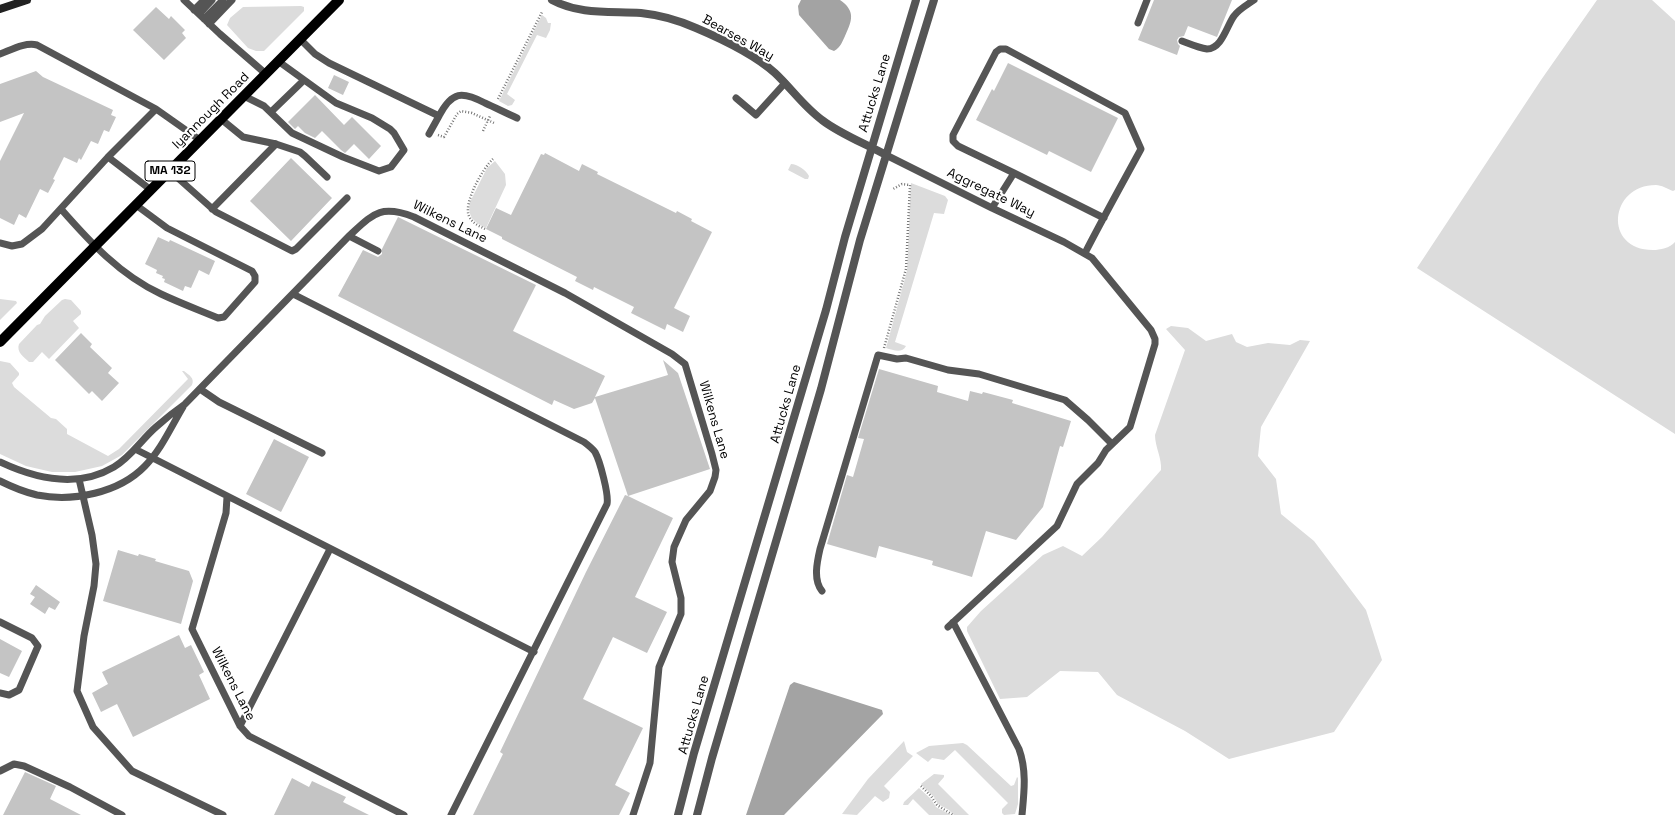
<!DOCTYPE html>
<style>
body{margin:0}
canvas{display:block;background:#fff}
</style>
<canvas width="1675" height="815"></canvas>
<script>
const c = document.querySelector('canvas').getContext('2d');
c.lineJoin = 'round';
function fill(path, color) { c.fillStyle = color; c.fill(path, 'evenodd'); }
function stroke(path, color, width, dash) { c.strokeStyle = color; c.lineWidth = width; c.lineCap = dash ? 'butt' : 'round'; c.setLineDash(dash || []); c.stroke(path); }
function write(font, color, halo, rows, align = 'center') {
  c.font = font + ' "Space Grotesk",sans-serif'; c.lineWidth = 4; c.setLineDash([]); c.textBaseline = 'middle'; c.strokeStyle = halo; c.fillStyle = color; for (const [text, x, y, turn = 0] of rows) {
    c.save(); c.translate(x, y); c.rotate((+turn || 0) * Math.PI / 180); c.textAlign = isNaN(turn) ? turn : align; if (halo) c.strokeText(text, 0, 0); c.fillText(text, 0, 0); c.restore();
  }
}
fill(new Path2D(`
 M1597,0H1652L1675,21V190L1673,191C1668,189 1661,185 1656,185C1609,185 1603,250 1653,250C1660,250 1670,248 1675,242V434L1417,268L1541,80Z
 M301,6L304,7V11L264,51H256L248,48L227,25L230,18L243,7Z
 M542,15L546,18L548,23H551L550,30L546,38L537,35L507,94L515,100L512,105L508,106L499,101Z
 M495,161L505,174L506,185L486,228C474,222 467,217 470,202L487,168Z
 M791,164C797,164 806,170 809,176L808,179H805L788,170Z
 M911,183L945,196L948,200L944,214L934,213L895,342L906,346C902,354 893,350 886,348L907,271Z
 M0,299L16,301L17,303L0,320Z
 M65,299L71,300L81,311V314L73,321L79,328L49,359L42,352L33,362H29C24,357 16,352 19,344L37,325L40,324L45,316L62,300Z
 M1171,326L1188,328L1206,341L1232,334L1236,342L1247,347L1268,343L1290,345L1300,340L1310,341L1261,427L1258,456L1276,479L1281,514L1314,541L1366,610L1382,660L1334,732L1229,759L1185,731L1117,695L1098,672L1060,671L1027,697L1000,699L967,631V627L981,611L1043,555L1063,546L1082,556L1102,537L1161,470C1162,458 1155,447 1155,435L1185,350L1166,329Z
 M0,361L10,363L19,373V375L12,383L14,387L51,418L56,419L67,429V434L108,456L119,449L188,379L182,371H184C189,375 195,378 192,385L122,455L102,466L75,472H52L26,466L0,454Z
 M904,741L907,752L913,756L884,786L890,792L889,798L883,802L875,796L857,815L842,814L868,779Z
 M963,743L967,745L1011,786L1014,785L1017,777L1018,778V804L1015,814L1004,815L1002,813V809L1008,803L955,750L944,760L932,758L928,762L916,753L929,746Z
 M934,774L944,775V777L938,784L969,815H954L949,810L938,804L934,797L921,784Z
 M919,788L931,799L936,807L951,815H929L913,799L908,805H903L904,802Z`), '#dcdcdc');
fill(new Path2D(`
 M801,0H840C856,11 852,21 845,36C842,42 841,47 834,51L829,49L799,15L798,6Z
 M794,682L882,710L883,714L784,815H746L790,685Z`), '#a3a3a3');
fill(new Path2D(`
 M1154,0H1232L1217,37L1188,26L1184,36L1179,37L1177,40L1178,44L1180,46L1177,55L1138,40Z
 M156,7L169,19L171,16L185,30L182,33L186,38L164,60L133,30Z
 M1008,63L1118,118L1091,172L1049,151L1047,155L976,120L992,89L994,91Z
 M36,71L43,77L113,110L111,115L116,117L109,132L104,130L98,144L91,141L81,160L79,158L77,163L64,157L53,179L55,180L48,193L40,189L26,218L19,214L14,225L0,218V161L24,113L0,122V84Z
 M334,75L349,82L343,95L328,88Z
 M315,95L344,125L352,117L381,146L369,159L354,144L345,153L341,150L322,131L315,138L305,133L298,126L295,129L288,122Z
 M545,153L579,171L582,164L598,172L597,174L676,213L677,211L692,219L691,221L712,232L674,308L690,316L683,332L667,324L665,330L631,313L634,307L594,287L593,290L575,281L577,277L502,239V237L486,229L496,208L511,215L541,154L544,155Z
 M291,158L332,198L291,241L250,201Z
 M398,217L536,285L513,331L605,376L595,397L668,375L663,360L678,373L710,469L628,496L673,518L635,597L667,612L647,653L613,637L583,699L643,728L615,785L630,793L619,815H473L503,754L500,752L586,572L625,495L628,496L595,398L592,403L574,409L554,400L552,405L338,296L363,250L378,257L382,254V249Z
 M158,237L169,242L170,240L215,261L209,275L199,270L191,288L185,286L183,291L164,282L165,279L162,278L163,276L156,273L157,270L145,264Z
 M81,333L92,344L90,347L112,368L108,373L119,383L102,401L92,391L89,394L55,360Z
 M879,369L938,386L937,392L968,401L970,391L982,394L983,392L1013,400L1012,403L1071,421L1063,447L1060,446L1043,507L1016,540L986,531L972,577L932,565L933,561L879,546L876,558L827,544L847,475L853,477L864,439L858,438Z
 M274,439L309,457L281,512L246,494Z
 M118,550L138,556L139,554L156,559L155,561L189,571L193,581L181,624L103,601Z
 M36,585L60,602L55,610L49,607L45,614L30,604L35,597L30,594Z
 M179,635L185,648L191,645L204,672L199,675L210,699L133,737L117,704L101,712L92,693L108,684L102,672Z
 M0,639L22,651L9,677L0,673Z
 M25,772L56,786L50,799L81,815H3Z
 M292,778L309,787L312,781L346,797L343,802L369,815H274Z`), '#c4c4c4');
stroke(new Path2D(`
 M498,99L542,12
 M483,131L490,116
 M438,135L444,137L457,114L461,111L472,113L494,123
 M485,229C479,226 472,223 469,216C463,203 483,168 493,159
 M884,348L906,269L910,185L902,184L893,189
 M921,786L931,796L937,805L953,815`), '#777', 2.5, [1, 2]);
stroke(new Path2D(`
 M184,0L220,34L266,74
 M194,10L204,0
 M199,14L212,0
 M204,19L223,0
 M1138,23L1147,0
 M209,24L232,0
 M300,39L315,54L329,63L439,116C452,91 462,91 485,103C496,108 506,113 517,118
 M1182,41C1190,44 1199,48 1207,49C1222,49 1227,25 1234,16C1239,9 1247,5 1254,0
 M0,54C11,50 25,42 37,45L156,109L108,157L42,229L22,244L12,246L0,243
 M244,96L264,106L292,133L343,157L379,171L391,167L404,150L394,133L390,129L372,118L336,103L278,61
 M736,98L756,115L785,83
 M156,109L200,140
 M271,112L303,81
 M221,119L243,137L276,144L300,152L305,156L327,177
 M429,134L439,116
 M886,155L992,208L1064,242L1092,258L1151,330L1155,339V344L1130,427L1106,450L1098,463L1077,484L1057,526L948,627
 M108,157L151,190
 M170,171L216,212L292,251L296,249L347,198
 M992,208L1014,173
 M61,209C90,242 120,275 161,294C180,303 199,310 218,318L224,317L255,282V276L252,271L167,228L136,205
 M212,209L276,144
 M349,236L378,251
 M1085,253C1103,218 1122,184 1141,149L1125,113L1006,49H1000L996,52L953,135V141L958,146L1014,173L1104,218
 M293,294L584,442C588,445 592,448 595,452C600,461 609,495 607,504L451,815
 M200,389L219,402L322,453
 M135,449L534,652
 M0,462C36,479 77,489 114,467C131,457 142,439 156,427C165,419 175,411 185,404L349,236C373,214 380,204 414,217L565,293L672,354L685,364L712,454L716,470L715,477L710,491L686,520L674,547L672,562L681,598V614L659,667L650,763L633,815
 M79,479L92,535L96,564L94,586L84,636L77,691L93,727L132,771L223,815
 M0,481C12,487 24,492 37,495C73,502 119,493 145,466C161,450 171,427 183,407
 M227,497L226,513L192,629L240,726L249,736L404,815
 M822,591C813,580 817,562 820,549L878,355L897,359L906,358L948,370L979,374L1065,400L1088,420L1112,444
 M0,622L32,638L38,646L19,690L9,695L0,693
 M953,622L1019,749C1027,771 1024,793 1022,815
 M240,726L330,549
 M0,771L14,764L24,766L70,787L122,815`), '#555', 7);
stroke(new Path2D(`
 M552,0C580,15 610,11 641,13C660,15 678,20 696,28C722,39 754,54 775,73C791,88 804,107 822,120C840,134 866,144 886,155
 M678,815L694,753L826,310L845,237L916,0
 M697,815L712,758L821,389L860,240L934,0`), '#555', 8);
stroke(new Path2D(`
 M0,9L27,0`), '#222', 8);
stroke(new Path2D(`
 M0,342L339,0`), '#000', 10);
for (const [x, y, w] of [
 [170,171,50]
]) { const box = new Path2D(); box.roundRect(x - w / 2, y - 10, w, 20, 3); c.fillStyle = '#fff'; c.fill(box); stroke(box, '#000', 1); }
write('bold 12px', '#000', null, [
 ["MA 132",170,171]
]);
write('13px', '#000', '#fff', [
 ["Bearses Way",738,38,29],
 ["Attucks Lane",875,93,-73],
 ["Iyannough Road",211,111,-45],
 ["Aggregate Way",991,193,26],
 ["Wilkens Lane",450,222,26],
 ["Attucks Lane",786,404,-74],
 ["Wilkens Lane",714,420,74],
 ["Wilkens Lane",233,684,63],
 ["Attucks Lane",694,715,-74]
]);
</script>
